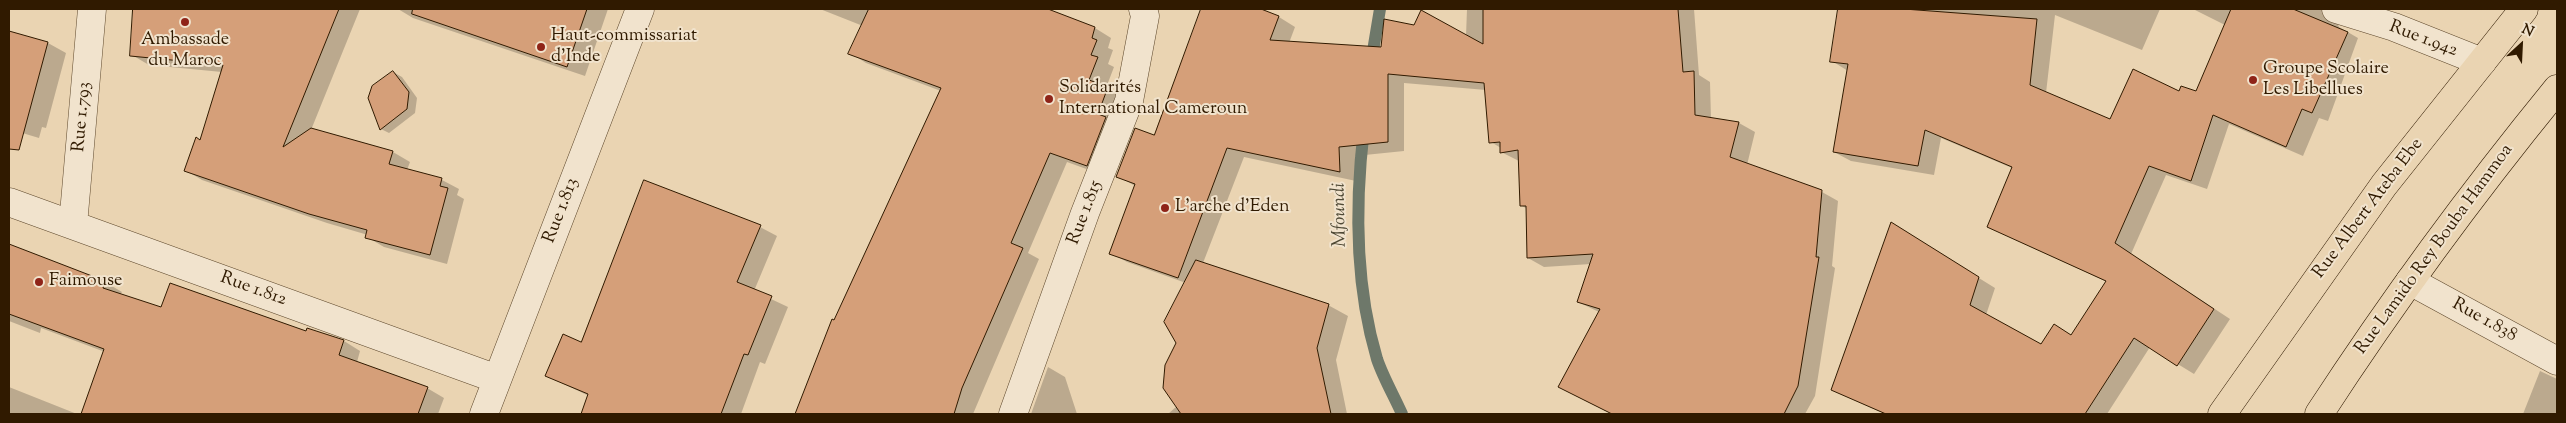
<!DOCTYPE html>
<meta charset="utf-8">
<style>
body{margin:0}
#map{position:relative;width:2566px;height:423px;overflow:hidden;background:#ead4b2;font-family:"Sorts Mill Goudy",serif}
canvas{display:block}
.frame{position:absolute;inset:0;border:10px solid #301a00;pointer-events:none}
.north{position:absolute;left:2496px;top:20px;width:50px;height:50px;-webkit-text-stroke:4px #f1e3cd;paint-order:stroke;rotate:25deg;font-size:14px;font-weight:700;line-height:20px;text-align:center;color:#301a00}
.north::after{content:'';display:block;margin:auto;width:18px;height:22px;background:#301a00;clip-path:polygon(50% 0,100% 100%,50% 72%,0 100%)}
</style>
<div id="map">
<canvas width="2566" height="423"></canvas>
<div class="frame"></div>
<div class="north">N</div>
</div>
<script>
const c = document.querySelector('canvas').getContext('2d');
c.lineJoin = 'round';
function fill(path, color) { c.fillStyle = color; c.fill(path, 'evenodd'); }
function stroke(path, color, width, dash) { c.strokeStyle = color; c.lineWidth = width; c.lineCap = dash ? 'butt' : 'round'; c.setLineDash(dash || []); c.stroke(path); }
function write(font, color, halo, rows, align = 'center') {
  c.font = font + ' "Sorts Mill Goudy",serif'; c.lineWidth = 4; c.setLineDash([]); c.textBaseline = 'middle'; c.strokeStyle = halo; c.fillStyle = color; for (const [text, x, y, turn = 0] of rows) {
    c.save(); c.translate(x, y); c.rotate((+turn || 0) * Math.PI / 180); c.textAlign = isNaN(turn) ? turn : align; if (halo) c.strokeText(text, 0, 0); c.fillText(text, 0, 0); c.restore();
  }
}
fill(new Path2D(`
 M134,9H360L311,130L393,152L410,162L407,170L442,180L459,189L457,195L464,199L447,264L384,247L367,237L368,235L327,223L202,180L185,170L201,142L222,72L149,65L132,55Z
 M398,9H608L585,76L413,18Z
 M820,9H1040L1095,28L1111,38L1108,48L1113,50L1108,64L1114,67L1106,88L1124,98L1103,175L1067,162L1028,253L1039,259L973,414H797L833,321L835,322L941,91L866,63L850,53L863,26Z
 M1202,9H1257L1279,17L1295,27L1289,43L1382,48L1466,36L1467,9H1694L1699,75L1710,82L1711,119L1739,123L1755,132L1747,165L1822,192L1838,201L1832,266L1835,268L1815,396L1805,414H1612L1576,396L1599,312L1578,302L1591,264L1544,267L1528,258L1527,209L1521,205L1519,161L1501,152V148L1491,142L1486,90L1404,83V151L1355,156L1356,181L1244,157L1203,263L1328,305L1348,316L1336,360L1347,414H1168L1177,406V343L1186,283L1127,262L1111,253L1135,186L1118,176L1155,137Z
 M1839,9H2160L2142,50L2055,15L2046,93L2111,121L2180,92H2196L2225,25L2193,9H2341L2337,22L2339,27L2358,38L2328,121L2319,118L2303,156L2229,124L2207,189L2166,175L2131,254L2230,319L2194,374L2150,347L2107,414H1885L1832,390L1908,234L1995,288L1986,315L2041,346L2071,336L2107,282L1988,226L2012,168L1941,138L1934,175L1851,161L1834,152L1848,71L1832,61Z
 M9,32L48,43L66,53L46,128L42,127L39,138L9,129Z
 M393,72L402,77L417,98L415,113L389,133L381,129Z
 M760,227L777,236L754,291L788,307L765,364L760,362L741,414H582L589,396L547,376L582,343Z
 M9,246L105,282L122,292L120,295L162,309L307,332L344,341L360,351L357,362L427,388L444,398L438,414H82L105,352L41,328L40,333L9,321Z
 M1048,367L1065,377L1077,414H1031Z
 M2540,371L2557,379V414H2523Z
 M9,387L77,414H9Z`), '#0003');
stroke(new Path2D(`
 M1371,63L1380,9
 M1364,128C1355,203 1355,285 1377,359C1383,377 1394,396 1402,414`), '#6e786a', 12);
const building = new Path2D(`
 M133,9H339L283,147L311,128L393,151L389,164L442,178L440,186L448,188L430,255L365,238L367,230L309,214L184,171L196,137L200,140L223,65L130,56Z
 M413,9H587L567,67L412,14Z
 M869,9H1048L1095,27L1092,38L1097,40L1091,55L1098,57L1089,80L1108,87L1098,114L1106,117L1087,166L1050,153L1011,243L1023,248L962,388L954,414H795L832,319L834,320L941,88L848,54Z
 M1201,9H1261L1279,16L1270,40L1381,47L1384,19L1414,25L1421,10L1483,44V9H1678L1683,72L1694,71L1695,115L1739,122L1730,157L1822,190L1816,257H1819L1798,386L1784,414H1612L1558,387L1600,309L1577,302L1593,254L1527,258L1526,206H1520L1518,150L1500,153V142L1489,143L1484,83L1388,74V142L1339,147L1340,172L1227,148L1178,278L1109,254L1135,184L1116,177L1135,128L1154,135Z
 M1838,9H1904L2037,19L2030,85L2110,119L2133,69L2179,91L2181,86L2196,91L2231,9H2293L2348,32L2312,113L2302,109L2286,147L2213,115L2191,181L2149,166L2115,243L2214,309L2177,366L2134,338L2085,414H1886L1831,390L1891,222L1979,277L1970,305L2041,344L2054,324L2071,335L2106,281L1987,227L2012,167L1925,130L1918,166L1833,152L1848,64L1830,62Z
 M9,31L48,42L19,150L9,149Z
 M393,71L409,92L407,109L380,130L368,98L372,86Z
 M644,180L761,225L737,282L772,296L748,355L744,354L721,414H581L588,394L545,376L563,334L581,342Z
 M9,244L105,281L103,288L161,307L170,283L306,331L307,328L344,340L339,355L428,387L418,414H81L104,349L9,314Z
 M1196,260L1329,304L1317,348L1331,414H1181L1163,388L1165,365L1176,343L1164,322Z`);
fill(building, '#d59f79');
stroke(building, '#301a00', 1);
const street = new Path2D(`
 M2336,9L2394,27L2482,62
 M9,202L497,379
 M73,225L92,9
 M2410,281L2557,361
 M484,414L640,9
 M1013,414L1085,213L1129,101L1145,16L1143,9`);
const highway = new Path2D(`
 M2222,414L2384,185L2524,9
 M2319,414C2392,302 2472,193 2557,89`);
stroke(street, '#5e482c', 29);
stroke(highway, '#301a00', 29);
stroke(street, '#f1e3cd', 28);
stroke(highway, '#ead4b2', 28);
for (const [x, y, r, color] of [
 [185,22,5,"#8f2418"],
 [541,47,5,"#8f2418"],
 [2253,80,5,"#8f2418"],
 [1049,99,5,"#8f2418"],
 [1165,208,5,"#8f2418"],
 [39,282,5,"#8f2418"]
]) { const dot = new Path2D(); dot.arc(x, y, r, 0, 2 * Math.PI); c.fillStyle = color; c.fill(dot); stroke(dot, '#f1e3cd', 2); }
write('18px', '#301a00', '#f1e3cd', [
 ["Haut-commissariat",551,37],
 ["d'Inde",551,58],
 ["Ambassade",185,41,"center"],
 ["du Maroc",185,62,"center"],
 ["Groupe Scolaire",2263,70],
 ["Les Libellues",2263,91],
 ["Solidarités",1059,89],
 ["International Cameroun",1059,110],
 ["L'arche d'Eden",1175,208],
 ["Faimouse",49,282]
], 'left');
write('18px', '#301a00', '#f1e3cd', [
 ["Rue 1.942",2423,40,21],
 ["Rue 1.793",83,117,-85],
 ["Rue Albert Ateba Ebe",2369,209,-53],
 ["Rue 1.813",562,211,-69],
 ["Rue 1.815",1086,213,-69],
 ["Rue Lamido Rey Bouba Hammoa",2435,250,-54],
 ["Rue 1.812",253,290,20],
 ["Rue 1.838",2484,321,29]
]);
write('italic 19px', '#4f4935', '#f1e3cd', [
 ["Mfoundi",1341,215,-91]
]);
</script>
